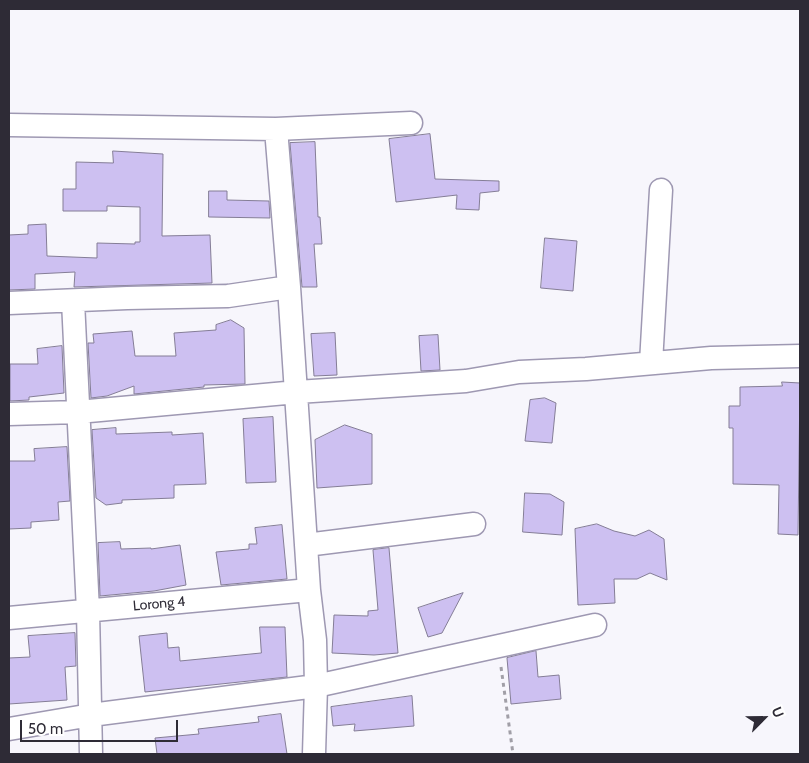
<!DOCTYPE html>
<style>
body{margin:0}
#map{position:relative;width:809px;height:763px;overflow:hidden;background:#f7f6fc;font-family:Cabin,sans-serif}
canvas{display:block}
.frame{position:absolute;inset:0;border:10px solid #2e2b36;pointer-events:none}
.north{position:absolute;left:739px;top:693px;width:50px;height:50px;-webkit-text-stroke:4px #fff;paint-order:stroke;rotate:67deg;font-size:14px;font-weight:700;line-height:20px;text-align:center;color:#2e2b36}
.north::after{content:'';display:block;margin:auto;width:18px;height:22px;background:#2e2b36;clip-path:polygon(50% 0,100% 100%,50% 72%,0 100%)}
.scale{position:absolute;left:20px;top:720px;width:158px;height:22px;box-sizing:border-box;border:2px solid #2e2b36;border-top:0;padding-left:6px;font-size:15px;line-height:18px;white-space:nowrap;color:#2e2b36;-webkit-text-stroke:4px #fff;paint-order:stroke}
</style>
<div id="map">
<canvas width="809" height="763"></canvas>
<div class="frame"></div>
<div class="north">U</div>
<div class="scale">50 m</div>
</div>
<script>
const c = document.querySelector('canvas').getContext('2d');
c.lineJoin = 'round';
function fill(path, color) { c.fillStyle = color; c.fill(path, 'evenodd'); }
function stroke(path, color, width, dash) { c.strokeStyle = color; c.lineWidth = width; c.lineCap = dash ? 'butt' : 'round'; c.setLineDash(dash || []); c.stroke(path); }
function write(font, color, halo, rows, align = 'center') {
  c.font = font + ' Cabin,sans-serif'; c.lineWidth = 4.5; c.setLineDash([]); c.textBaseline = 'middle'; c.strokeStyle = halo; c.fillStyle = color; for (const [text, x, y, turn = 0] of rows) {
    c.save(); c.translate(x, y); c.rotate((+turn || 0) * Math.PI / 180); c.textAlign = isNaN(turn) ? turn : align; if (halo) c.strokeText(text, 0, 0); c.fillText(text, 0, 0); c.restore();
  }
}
const building = new Path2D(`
 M430,134L435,179L499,181V191L480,193L479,210L456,209L457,195L396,202L389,139Z
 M315,142L318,217H320L322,244H314L317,287H302L290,143Z
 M113,151L163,154L162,236L210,235L212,283L74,287L75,272L35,274V289L9,290V235L28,234V225L46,224L47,256L97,258V243L135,244V242H140V207L107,206V211H63V189H76V162L113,163Z
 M209,191H227V200L269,201L270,218L209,217Z
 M545,238L577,241L573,291L541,288Z
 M231,320L244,328L245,384L204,385V387L134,394V386L107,396L91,398L88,343H94L93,334L132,331L135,356H176L174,333L216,330V325Z
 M335,333L337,375L314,376L311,334Z
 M438,335L440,370L421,371L419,336Z
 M62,346L64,393L29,397V400L10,401V364H38L37,349Z
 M782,382L800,383L798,535L778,534L779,485L733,484V428H729V406H740V387L782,386Z
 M545,398L556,403L552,443L525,441L530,400Z
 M273,417L276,482L246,483L243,419Z
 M345,425L372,434V484L317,488L315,440Z
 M116,428V434L172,432V435L203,433L206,484L174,485V498L122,500V503L106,505L96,498L92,430Z
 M67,447L70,501L58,502L59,520L31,522V528L9,529V461H35L34,449Z
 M525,493L550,494L564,502L562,535L523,532Z
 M597,524L614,531L635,536L649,530L664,539L667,580L650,573L637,579H614L615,603L578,605L575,529Z
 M282,525L287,579L221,585L216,552L249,549V544H257L255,528Z
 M120,542L121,549L151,548V549L180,545L186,585L154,591L100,596L98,543Z
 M389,548L398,653L374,655L332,653L334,615L368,616V611L378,610L373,550Z
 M463,593L442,633L428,637L418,608Z
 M260,627H285L287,677L145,692L139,636L167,633L168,648L179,647L180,661L261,653Z
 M75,633L76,666L65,667L67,700L9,704V658L30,657L28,636Z
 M536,651L538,677L559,675L561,699L511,704L507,658Z
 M412,696L414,726L354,731L355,724L333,726L331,707Z
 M281,714L287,754H157L155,738L199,734L198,729L259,722L258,717Z`);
fill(building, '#cdc0f1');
stroke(building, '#847d96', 1);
const minor = new Path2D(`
 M9,125L276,129L411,123
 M276,129L289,287L309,590L315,640L316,686L314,754
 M73,301L88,611L91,754
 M9,303L127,298L228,296L289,287
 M651,363L661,190
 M9,414L78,412L297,392L466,381L519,372L586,369L711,358L800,356
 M306,545L474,524
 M9,618L309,590
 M9,729L91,715L316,686L595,625`);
stroke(minor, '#9e98b2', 25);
stroke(new Path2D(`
 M501,667L513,754`), '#a19fa7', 3, [4, 4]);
stroke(minor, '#fff', 22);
write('14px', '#2e2b36', '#fff', [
 ["Lorong 4",159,604,-5]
]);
</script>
